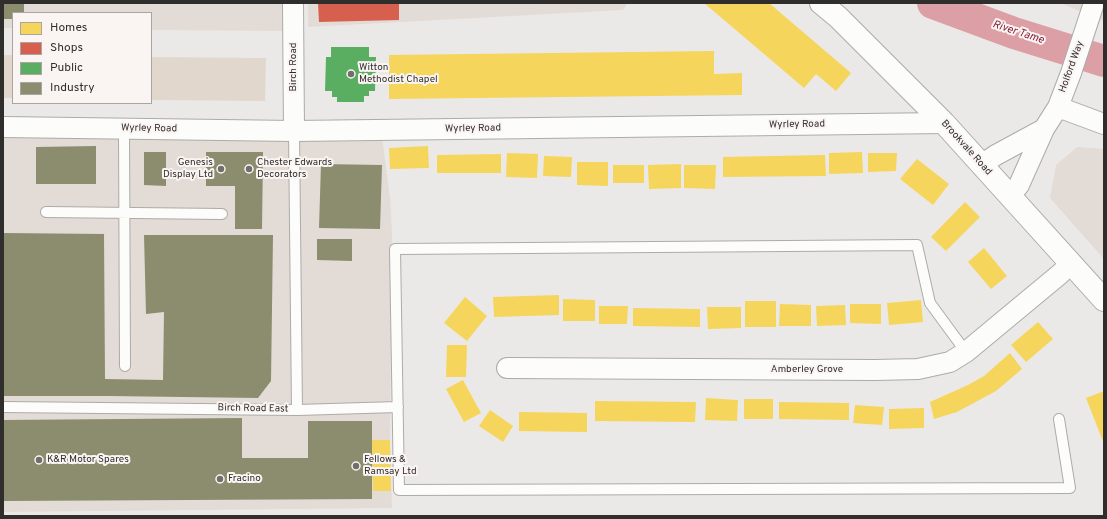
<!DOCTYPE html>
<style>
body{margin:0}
#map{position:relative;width:1107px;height:519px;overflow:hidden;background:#ebe9e7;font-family:Overpass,sans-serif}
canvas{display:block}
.frame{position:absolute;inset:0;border:4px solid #302e2d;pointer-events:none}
.legend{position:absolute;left:12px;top:12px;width:140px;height:92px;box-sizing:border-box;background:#faf5f2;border:1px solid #a9a5a3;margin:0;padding:5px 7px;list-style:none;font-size:12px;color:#302e2d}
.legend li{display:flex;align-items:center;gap:8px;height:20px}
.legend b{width:20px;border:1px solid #a9a5a3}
</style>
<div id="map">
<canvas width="1107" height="519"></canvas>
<div class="frame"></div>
<ul class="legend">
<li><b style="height:11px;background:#f6d55c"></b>Homes</li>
<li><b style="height:11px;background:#d6604d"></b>Shops</li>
<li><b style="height:11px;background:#5aae61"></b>Public</li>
<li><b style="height:11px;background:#8c8c6e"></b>Industry</li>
</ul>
</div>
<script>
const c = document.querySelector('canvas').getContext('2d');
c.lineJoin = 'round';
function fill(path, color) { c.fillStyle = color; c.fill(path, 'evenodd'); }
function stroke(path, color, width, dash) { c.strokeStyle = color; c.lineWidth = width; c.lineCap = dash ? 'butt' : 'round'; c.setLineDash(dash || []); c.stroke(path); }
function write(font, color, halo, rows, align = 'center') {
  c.font = font + ' Overpass,sans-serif'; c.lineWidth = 4; c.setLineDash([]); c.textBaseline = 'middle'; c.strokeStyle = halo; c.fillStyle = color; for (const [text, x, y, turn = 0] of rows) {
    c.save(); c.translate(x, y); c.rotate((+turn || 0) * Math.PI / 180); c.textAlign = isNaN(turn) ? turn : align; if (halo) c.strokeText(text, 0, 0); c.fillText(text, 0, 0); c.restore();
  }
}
fill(new Path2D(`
 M3,3H283V31L151,30V13H13V28H3Z
 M308,3H628L623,10L308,27Z
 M1060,3H1104V21Z
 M382,137L390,198L392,233L390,440L392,508L3,512V138Z
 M1077,147L1104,149V259L1050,198L1056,165Z`), '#e3dbd6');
fill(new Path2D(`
 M704,3H769L851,73L836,91L816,74L804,88Z
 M714,51V74L742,73V95L389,99V55Z
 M428,146L429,168L390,169L389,148Z
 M862,152L863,173L829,174V153Z
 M507,153L538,154L537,178L506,177Z
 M868,153H897L896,171L868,172Z
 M501,154V173H437V155Z
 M825,155L826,176L723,177V157Z
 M544,156L572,157L571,177L543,176Z
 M917,159L949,184L933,205L900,179Z
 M577,162H608V186L577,185Z
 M681,164V188L649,189L648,165Z
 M613,165H644V183H613Z
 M684,165H716L715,189L684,188Z
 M965,202L980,217L946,251L931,237Z
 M984,248L1007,276L991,289L968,262Z
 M559,295V315L494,317L493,297Z
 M465,297L487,316L467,341L444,323Z
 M563,299L595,300V321H563Z
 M921,300L923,322L889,325L887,303Z
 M745,301H776V327H745Z
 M780,304L811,305V326H779Z
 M850,304H881V324L850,323Z
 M845,305L846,325L817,326L816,306Z
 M599,306H628L627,324H599Z
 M707,307H741V328L708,329Z
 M633,308L700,309V327L633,326Z
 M1038,322L1053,339L1026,362L1011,345Z
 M447,345H467L466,377H446Z
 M1010,353L1022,369L996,391L957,412L934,419L930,402L968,385L984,376Z
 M463,380L481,413L464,422L446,389Z
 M1104,391V444L1086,398Z
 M706,398L738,400L737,421L705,420Z
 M744,399H773V419H744Z
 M595,401L696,402L695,422L595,421Z
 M779,402L849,403V420L779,419Z
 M855,405L884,407L882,425L853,423Z
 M924,408V428L889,429V409Z
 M490,410L513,426L503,442L479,426Z
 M519,412L587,413V432L519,431Z
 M372,440H390L391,491H373Z`), '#f6d55c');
fill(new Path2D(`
 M318,3H399V20L319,22Z`), '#d6604d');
fill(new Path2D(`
 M331,47H369V57H376L375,91H369V96H364V102H337V97H332V91H325L326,57H331Z`), '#5aae61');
fill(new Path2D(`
 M3,3H24V13H13V19H3Z
 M96,146V184H36V147Z
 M144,152H166V186L144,185Z
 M206,152H263L262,229H235V186H206Z
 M321,164L382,165L380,229L319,228Z
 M3,233L104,234L105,379L163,380L164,312L146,314L144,235H273L271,381L258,398L109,396H3Z
 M317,239H352V261L317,260Z
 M242,418V458H308V421H372V499L3,501V420Z`), '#8c8c6e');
stroke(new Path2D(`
 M933,3L1014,33L1104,61`), '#dd9fa6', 32);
fill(new Path2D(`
 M3,55H13V98H3Z
 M151,57L266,58L265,101L151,100Z`), '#e1d7cc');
const lane = new Path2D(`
 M124,129L125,366
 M294,131L297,410
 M46,212L222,214
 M966,352L930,303L917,245L395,249L399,490L1070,488L1059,419
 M3,407L297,410L398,407`);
const street = new Path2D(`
 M293,3L294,131
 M1058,107L1104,124
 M3,127L294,131L944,123
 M981,165L996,155L1044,129
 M1010,196L1019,185L1044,129L1058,107L1071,73L1094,3
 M507,368L875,370L918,369L950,362L966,352L1060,274L1071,263`);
const primary = new Path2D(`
 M821,3L838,17L944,123L1104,300`);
stroke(lane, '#adaba9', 12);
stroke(street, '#adaba9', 22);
stroke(primary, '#adaba9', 24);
stroke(lane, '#fcfcfb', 10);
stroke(street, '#fcfcfb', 20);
stroke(primary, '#fcfcfb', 22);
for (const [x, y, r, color] of [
 [351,74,4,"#716f6e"],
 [221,169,4,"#716f6e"],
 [249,169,4,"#716f6e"],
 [39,460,4,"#716f6e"],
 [356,466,4,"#716f6e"],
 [220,479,4,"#716f6e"]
]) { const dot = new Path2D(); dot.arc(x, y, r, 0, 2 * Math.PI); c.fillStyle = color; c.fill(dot); stroke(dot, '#faf5f2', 1.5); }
write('10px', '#302e2d', '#faf5f2', [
 ["Birch Road",294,67,-90],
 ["Holford Way",1072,67,-70],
 ["Wyrley Road",797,125,-1],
 ["Wyrley Road",149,129,1],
 ["Wyrley Road",473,129,-1],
 ["Brookvale Road",966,148,48],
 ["Amberley Grove",807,370],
 ["Birch Road East",253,409,1]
]);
write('10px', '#302e2d', '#faf5f2', [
 ["Witton",359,68],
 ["Methodist Chapel",359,80],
 ["Genesis",213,163,"right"],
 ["Display Ltd",213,175,"right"],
 ["Chester Edwards",257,163],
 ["Decorators",257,175],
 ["K&R Motor Spares",47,460],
 ["Fellows &",364,460],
 ["Ramsay Ltd",364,472],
 ["Fracino",228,479]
], 'left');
write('italic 11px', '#871e38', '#faf5f2', [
 ["River Tame",1018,33,18]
]);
</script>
